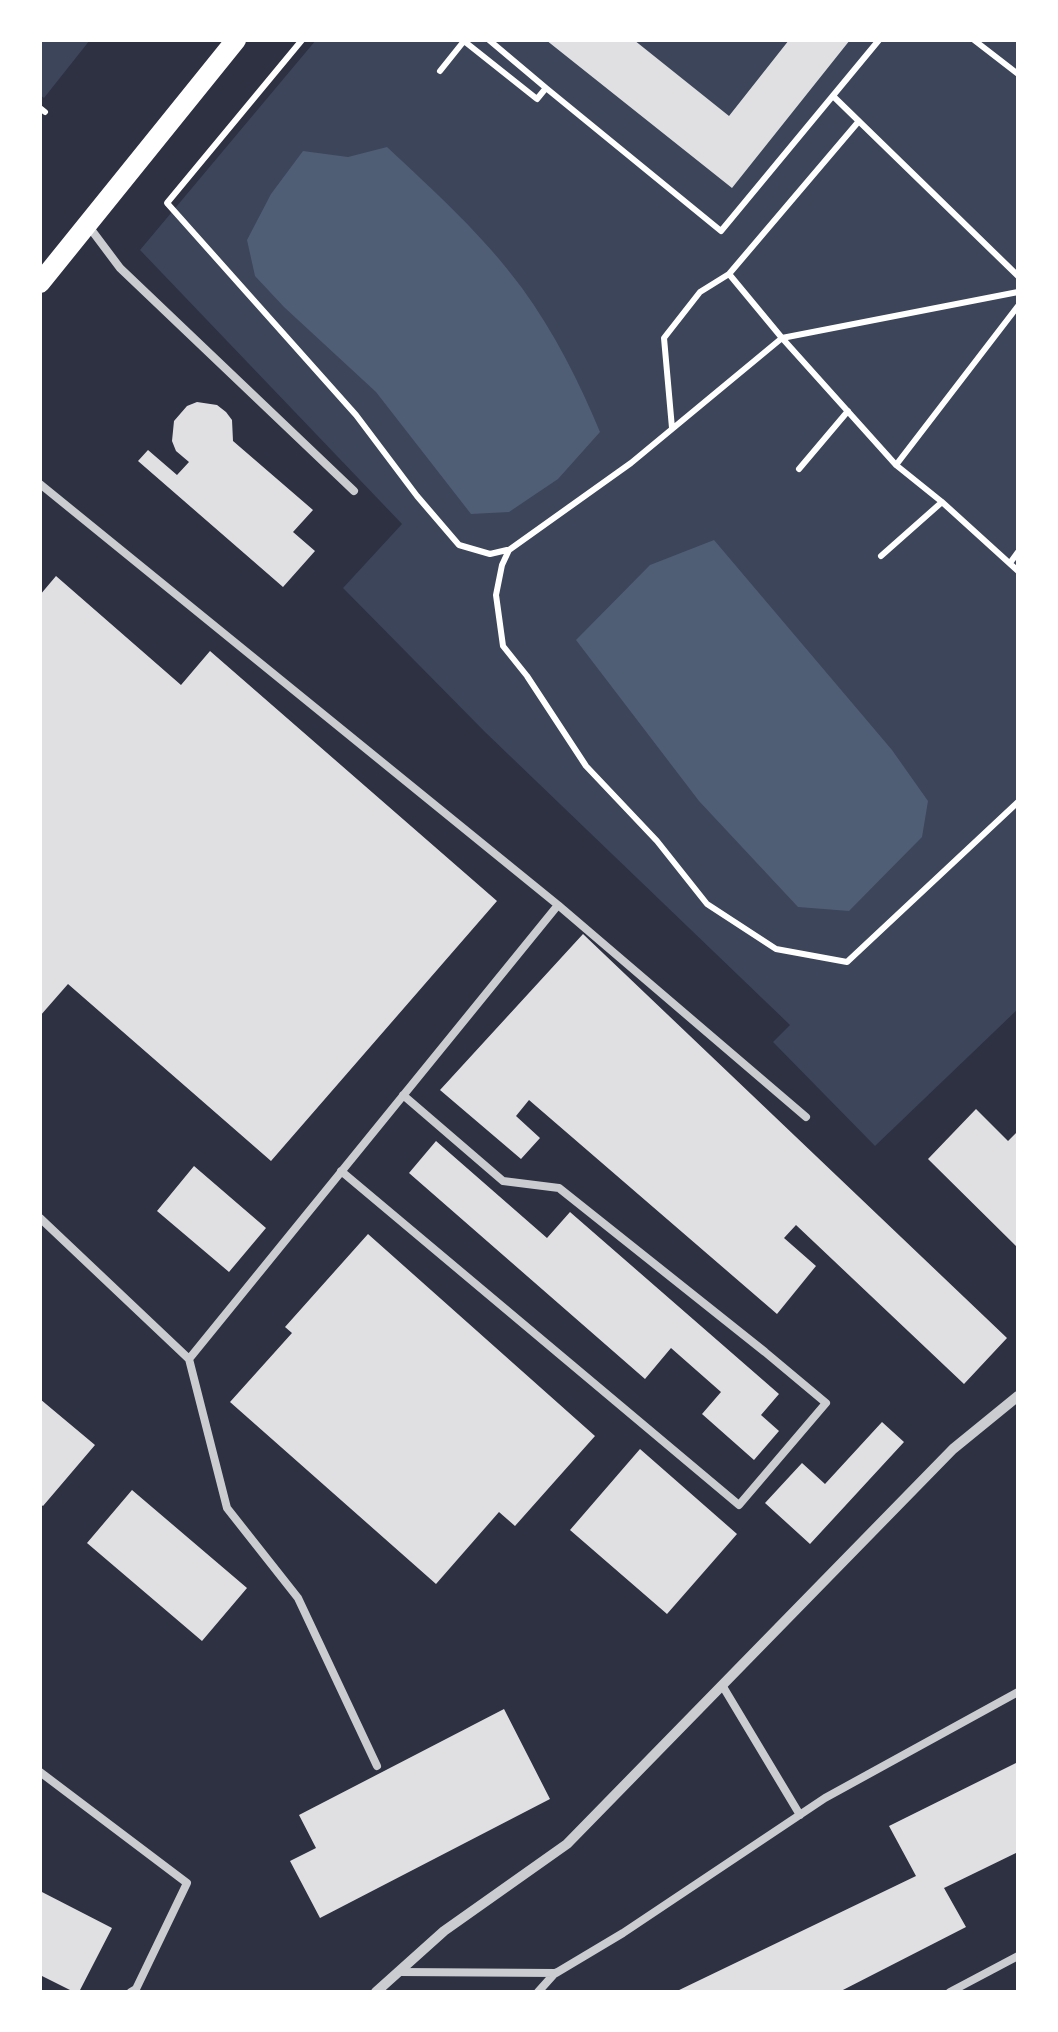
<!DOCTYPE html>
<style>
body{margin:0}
#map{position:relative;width:1058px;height:2032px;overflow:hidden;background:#2d3142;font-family:Rubik,sans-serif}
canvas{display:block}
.frame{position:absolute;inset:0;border:42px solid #fff;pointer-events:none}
</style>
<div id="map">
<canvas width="1058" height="2032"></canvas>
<div class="frame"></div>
</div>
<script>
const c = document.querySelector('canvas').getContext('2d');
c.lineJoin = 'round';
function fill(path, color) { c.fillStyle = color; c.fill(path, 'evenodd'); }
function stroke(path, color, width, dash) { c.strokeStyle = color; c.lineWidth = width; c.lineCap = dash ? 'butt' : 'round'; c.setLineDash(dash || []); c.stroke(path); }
fill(new Path2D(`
 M40,40H90L44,98L40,95Z
 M316,40H1018V1009L875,1146L773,1042L790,1025L485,732L343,588L402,524L140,250Z`), '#3c4559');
fill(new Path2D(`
 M387,147C434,191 483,235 522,288C554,332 579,381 600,432L558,479L509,512L471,514L376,392L284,307L255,276L247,240L271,194L303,151L348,157Z
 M714,540L892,750L928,801L922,837L849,911L798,907L699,801L576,640L650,565Z`), '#4f5d75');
fill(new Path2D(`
 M546,40H634L729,116L789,40H850L732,188Z
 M197,402L217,405L226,412L232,420L233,441L313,510L293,532L315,551L283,587L138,461L148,450L177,475L189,462L176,451L172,441L174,421L187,406Z
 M56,576L181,685L210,651L497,901L271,1161L68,984L40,1016V595Z
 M583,934L1007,1338L964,1384L796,1225L784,1238L816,1266L777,1314L529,1100L516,1116L540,1138L521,1159L440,1090Z
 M976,1109L1008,1141L1018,1131V1248L928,1159Z
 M436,1141L547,1238L570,1212L779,1394L761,1415L779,1431L754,1460L702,1414L721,1392L671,1348L645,1379L409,1173Z
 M194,1166L266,1228L229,1272L157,1211Z
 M368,1234L595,1436L515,1526L499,1512L436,1584L230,1402L292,1333L285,1327Z
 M40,1399L95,1445L43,1506L40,1504Z
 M882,1422L904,1442L810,1544L765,1503L802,1463L825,1484Z
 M640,1449L737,1534L667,1614L570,1530Z
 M132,1490L247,1588L202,1641L87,1543Z
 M504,1709L550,1799L320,1918L290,1861L316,1848L299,1815Z
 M1018,1762V1852L944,1888L966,1927L839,1992H675L916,1876L889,1826Z
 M40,1891L112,1928L79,1992H74L40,1975Z`), '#e0e0e3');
stroke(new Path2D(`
 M302,40L167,203L356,415L417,496L459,545L490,554L507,550
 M974,40L1018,74
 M464,41L537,99L546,88L489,40
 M440,71L464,41
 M546,88L721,231L879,40
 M833,96L1018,276
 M40,108L45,112
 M729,274L859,121
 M1018,292L782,338L631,463L509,550L502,565L496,595L503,646L527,676L586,766L657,841L707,904L776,949L847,962L1018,802
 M672,428L664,338L700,292L729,274L782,338L896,465L942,502L1018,571
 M896,465L1018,306
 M799,469L848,411
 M881,556L942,502
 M1010,563L1018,552`), '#fff', 6);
stroke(new Path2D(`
 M90,228L120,268L354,491
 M40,484L558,905L189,1359
 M558,905L806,1117
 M341,1171L739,1505L826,1403L765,1352L559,1188L503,1181L403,1095
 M40,1218L189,1359L227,1508L298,1598L377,1766
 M722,1685L800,1815
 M40,1772L187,1883L136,1989L131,1992
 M399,1972L556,1973L623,1933L825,1798L1018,1692
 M538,1992L555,1973
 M950,1992L1018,1956`), '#caccd0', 8);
stroke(new Path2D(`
 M376,1992L444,1931L567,1844L953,1449L1018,1396`), '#caccd0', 10);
stroke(new Path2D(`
 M40,283L236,40`), '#fff', 20);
</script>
